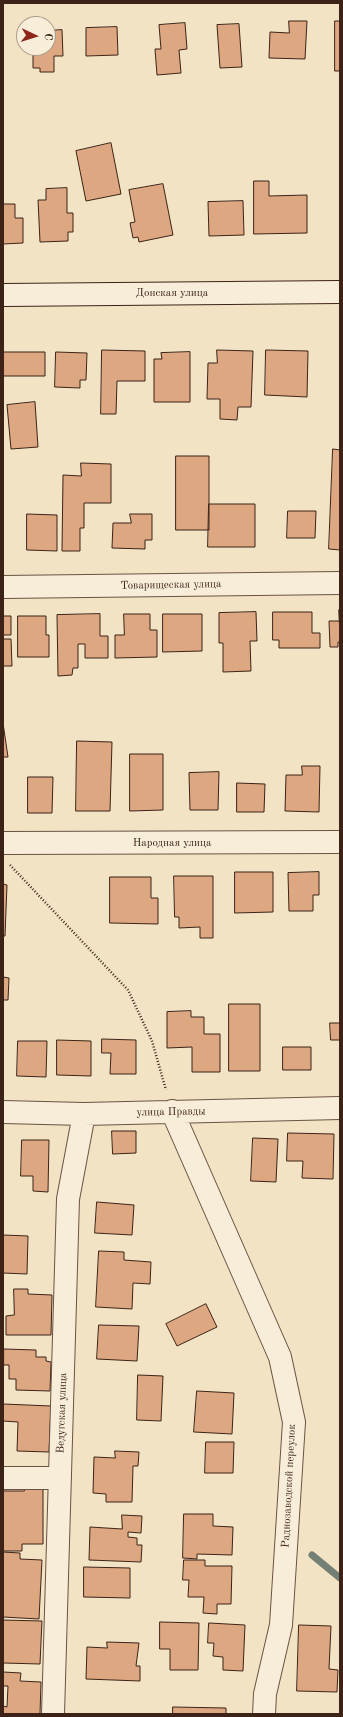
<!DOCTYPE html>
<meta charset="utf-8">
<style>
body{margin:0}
#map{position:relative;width:343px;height:1717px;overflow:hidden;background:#f2e3c4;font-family:"Old Standard TT",serif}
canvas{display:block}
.frame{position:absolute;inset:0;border:4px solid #3d2317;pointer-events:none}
.north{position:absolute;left:16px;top:16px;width:40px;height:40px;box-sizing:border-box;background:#f7edd9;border:1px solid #ad9c8b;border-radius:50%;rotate:94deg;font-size:11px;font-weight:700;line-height:16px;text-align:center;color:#3d2317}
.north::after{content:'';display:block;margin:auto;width:14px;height:18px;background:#8f2418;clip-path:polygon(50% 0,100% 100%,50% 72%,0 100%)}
</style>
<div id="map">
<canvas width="343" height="1717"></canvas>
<div class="frame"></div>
<div class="north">С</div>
</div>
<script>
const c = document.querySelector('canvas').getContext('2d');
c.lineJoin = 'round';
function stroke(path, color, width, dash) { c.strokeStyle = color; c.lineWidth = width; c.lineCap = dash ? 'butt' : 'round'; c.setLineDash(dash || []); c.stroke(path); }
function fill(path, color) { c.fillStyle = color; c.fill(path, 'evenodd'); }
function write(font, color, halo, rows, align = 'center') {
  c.font = font + ' "Old Standard TT",serif'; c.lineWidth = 3; c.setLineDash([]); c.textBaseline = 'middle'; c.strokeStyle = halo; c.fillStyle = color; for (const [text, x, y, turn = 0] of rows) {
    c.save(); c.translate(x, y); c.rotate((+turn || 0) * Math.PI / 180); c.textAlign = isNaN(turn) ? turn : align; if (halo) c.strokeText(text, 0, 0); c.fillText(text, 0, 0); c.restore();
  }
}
stroke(new Path2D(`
 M312,1555L340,1578`), '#758075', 7);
const building = new Path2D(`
 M289,21H307L305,59L269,58L270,32L289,33Z
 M335,21H340V71H335Z
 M185,23L187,49L179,50L181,73L157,75L155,49H161L159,25Z
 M239,24L242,67L220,68L217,25Z
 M117,27L118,55L86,56V28Z
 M62,30L63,56H54V72H40V68H33V48H48V31Z
 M111,143L121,194L86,201L76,151Z
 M254,181H269V196L307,195V233L254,234Z
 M163,184L173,235L139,242L138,237L133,238L130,223L135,222L129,190Z
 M67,188V213H73V232H68V241L40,242L38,200H46V189Z
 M243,201L244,235L209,236L208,202Z
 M3,204H15V218H23V243L3,244Z
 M102,350L145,351V381H117L116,414H101Z
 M217,350L253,351L251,407H238L237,420L220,419V399H207L208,363H217Z
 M266,350L308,351L307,397L265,395Z
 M3,352H45V376H3Z
 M56,352L87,353L86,380H80V388L55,387Z
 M190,352V402H154V359H162L161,353Z
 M35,402L38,447L11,449L7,405Z
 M333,449L340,450V550L329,549Z
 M176,456H209V530H176Z
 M81,463L111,464V503H84V528H80V551H62L63,475L81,476Z
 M209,504H255V547H208Z
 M288,511H316L315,538H287Z
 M27,514L57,515V551L27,550Z
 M130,514H152V540H145V549L112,548L113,523H131Z
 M339,610L340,642H338V647H330L329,621H339Z
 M256,612L257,641H250L251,671L223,672V643H219V613Z
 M273,612H312V633H320V648H279V640H273Z
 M100,614V636H108V658H85V644H78V668H73L72,675L58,676L57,615Z
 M124,614H150V630H157V657L115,658V635H124Z
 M163,614H202V651L163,652Z
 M3,616H11V635H3Z
 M18,616H46V635H49V657H18Z
 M3,639H11L12,666H3Z
 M3,723L8,757H3Z
 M77,741L112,742L110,811H76Z
 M130,754H163V810L130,811Z
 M302,766H320L319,812L285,811L286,775H302Z
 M219,772L218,810H190L189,773Z
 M28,777H53L52,813H28Z
 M237,783L265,784L264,812H237Z
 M235,872H273V912L235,913Z
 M319,872V895H313V911H289L288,873Z
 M174,876H213V938H200V927L179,928V917H175Z
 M110,877H151V898H158V924L110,923Z
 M3,884L7,885L5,936H3Z
 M3,977L9,978L8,1000H3Z
 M229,1004H260V1071H229Z
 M191,1011V1017H204V1034H220V1072H192V1047L167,1048V1012Z
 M330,1023H340V1040H331Z
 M102,1039L136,1040V1074H110L111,1053H102Z
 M57,1040L91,1041V1076L57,1075Z
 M18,1041H47L46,1077L17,1076Z
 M283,1047H311V1070H283Z
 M112,1131H136V1153L113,1154Z
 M288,1133L334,1134L333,1179L302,1178L303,1161H287Z
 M253,1138L278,1139L276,1182L251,1181Z
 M22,1140H49L48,1192L33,1191V1176H21Z
 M97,1202L134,1205L132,1235L95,1233Z
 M3,1235L28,1236L27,1274L3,1273Z
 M99,1251L124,1252V1260L151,1262L150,1284L133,1283L132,1309L96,1307Z
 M14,1289H28V1294L52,1295L51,1335H6V1316L14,1315Z
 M206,1304L217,1327L177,1346L166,1324Z
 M99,1325L139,1326L137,1361L97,1359Z
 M4,1349L36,1350V1357H46V1361L51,1362L50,1391L16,1390V1379H9V1365H4Z
 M138,1375L163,1376L161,1421L137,1420Z
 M197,1391L234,1393L232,1434L194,1432Z
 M3,1404L51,1406L49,1452L17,1451L18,1422L3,1421Z
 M206,1442H234L233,1473H205Z
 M115,1451L139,1452L138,1466H133L132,1502H106V1494L93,1493L94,1457L115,1458Z
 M24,1486H43V1544H22V1551H3V1491H24Z
 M184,1514H213V1526L233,1527L232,1555L197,1554V1559L183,1558Z
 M122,1515L142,1516L141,1533L128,1532V1537L137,1538V1545H142L141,1562L89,1560L90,1527L122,1529Z
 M3,1552L20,1553V1559L42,1560L39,1619L3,1617Z
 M184,1560H205V1566H232L231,1604H217V1614L203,1613L204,1597H188L189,1580H183Z
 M84,1567L130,1568V1598L84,1597Z
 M3,1620L42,1621L40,1664L3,1663Z
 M160,1622L199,1623L198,1670H170V1649H160Z
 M209,1623L245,1625L243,1671L223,1670V1657L213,1656L214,1643H208Z
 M299,1625L331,1626L329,1669L338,1670L337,1692L297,1691Z
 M107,1642L139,1643L136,1666H140V1681L86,1679L87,1647L107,1648Z
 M3,1672L21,1673L20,1681L41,1682L40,1714H3V1706L7,1707L8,1686H3Z
 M173,1707L226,1708V1714H173Z`);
fill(building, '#dca781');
stroke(building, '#3d2317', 1);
const street = new Path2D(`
 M3,587L340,583
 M3,843L340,842
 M172,1111L280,1357L294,1422L281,1625L265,1694L264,1714
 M3,1112L84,1114L340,1108
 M3,1478H60
 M53,1714L68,1199L84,1114`);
const secondary = new Path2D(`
 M3,295L340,292`);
stroke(street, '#6a5342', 24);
stroke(secondary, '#3d2317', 24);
stroke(new Path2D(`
 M10,865L128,990L152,1041L166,1090`), '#3d2317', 2.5, [1, 2]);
stroke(street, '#f7edd9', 22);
stroke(secondary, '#f7edd9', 22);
write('11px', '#3d2317', '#f7edd9', [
 ["Донская улица",172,293],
 ["Товарищеская улица",171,585,-1],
 ["Народная улица",172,843],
 ["улица Правды",171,1112,-1],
 ["Ведугская улица",62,1413,-88],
 ["Радиозаводской переулок",289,1486,-87]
]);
</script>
